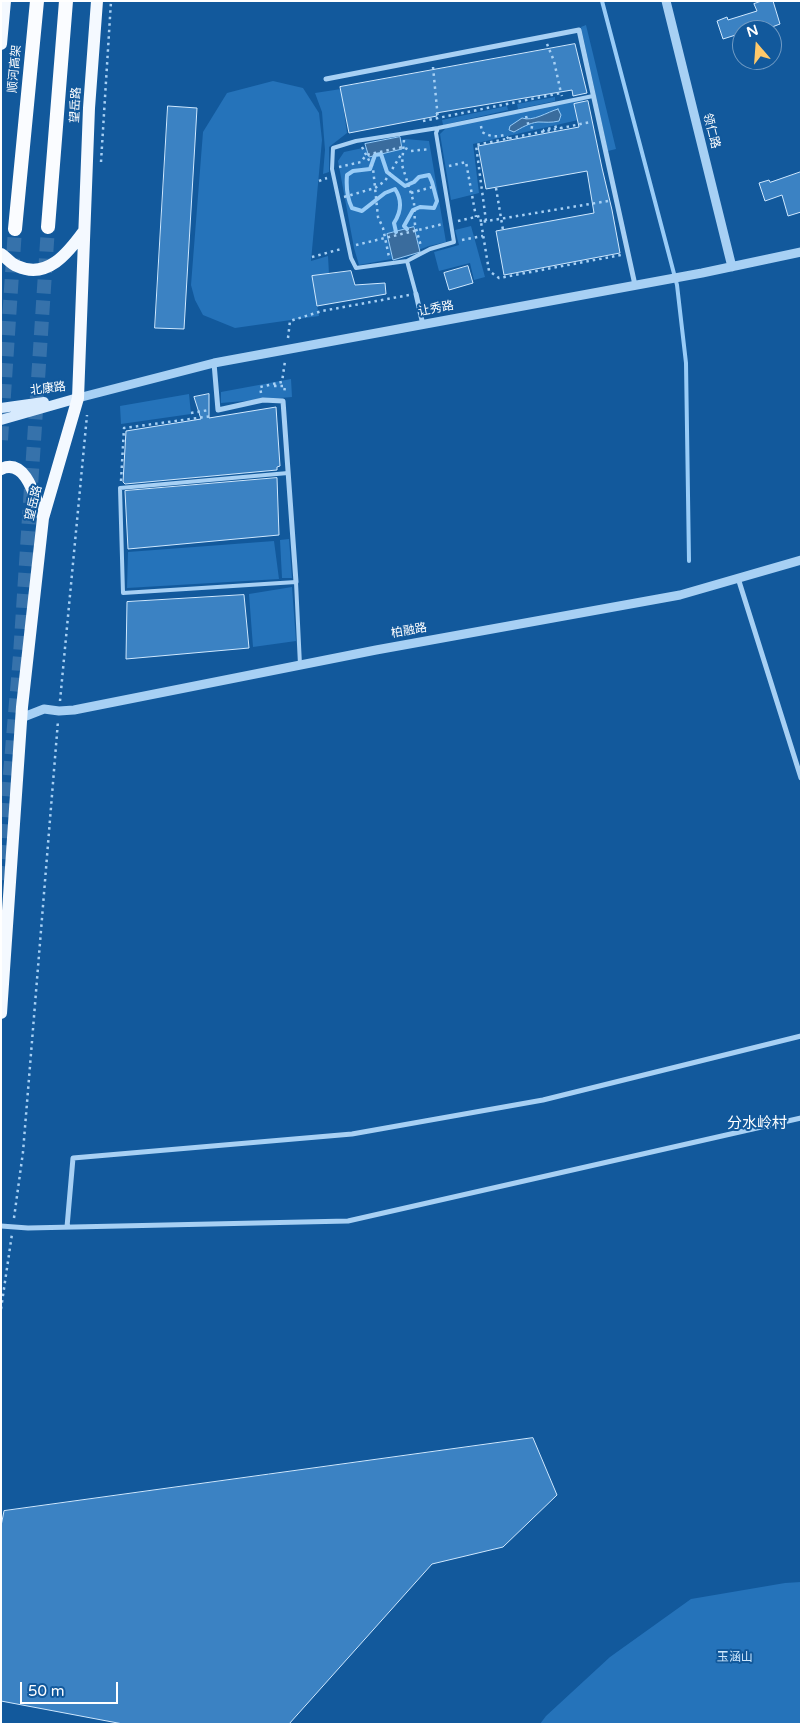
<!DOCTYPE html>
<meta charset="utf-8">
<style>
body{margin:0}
#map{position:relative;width:802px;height:1725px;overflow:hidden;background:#12599c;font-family:"Varela Round",sans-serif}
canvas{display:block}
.frame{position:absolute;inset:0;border:2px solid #fff;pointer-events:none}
.north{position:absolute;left:732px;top:20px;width:50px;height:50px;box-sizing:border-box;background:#12599c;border:1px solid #719bc4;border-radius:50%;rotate:342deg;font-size:14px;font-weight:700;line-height:20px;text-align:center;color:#fff}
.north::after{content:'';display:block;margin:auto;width:18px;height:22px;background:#ffc96a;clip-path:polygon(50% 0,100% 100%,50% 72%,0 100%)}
.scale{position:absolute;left:20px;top:1682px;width:98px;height:22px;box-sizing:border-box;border:2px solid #fff;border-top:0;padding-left:6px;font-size:15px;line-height:18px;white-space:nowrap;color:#fff;-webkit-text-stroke:4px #12599c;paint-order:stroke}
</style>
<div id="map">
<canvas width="802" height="1725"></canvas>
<div class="frame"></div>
<div class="north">N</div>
<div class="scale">50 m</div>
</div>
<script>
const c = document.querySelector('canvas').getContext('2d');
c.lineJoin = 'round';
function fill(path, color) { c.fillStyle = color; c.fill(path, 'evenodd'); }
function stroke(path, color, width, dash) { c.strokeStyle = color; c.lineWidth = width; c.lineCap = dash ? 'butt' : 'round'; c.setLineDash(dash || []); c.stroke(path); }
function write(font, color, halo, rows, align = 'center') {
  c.font = font + ' "Varela Round","Noto Sans SC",sans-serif'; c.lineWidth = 4; c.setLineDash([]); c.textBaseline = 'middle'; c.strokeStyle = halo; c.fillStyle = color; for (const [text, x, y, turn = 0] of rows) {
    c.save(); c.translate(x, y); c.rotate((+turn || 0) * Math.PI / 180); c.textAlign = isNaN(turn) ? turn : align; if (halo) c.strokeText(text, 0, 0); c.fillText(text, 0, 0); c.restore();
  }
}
fill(new Path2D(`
 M586,25L616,149L608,151L581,27Z
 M273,81L303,88L319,113L322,140L311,261L328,256L329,274L312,277L319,316L235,328L203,315L195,300L191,285L203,132L227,93Z
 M341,89L347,133L329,147V172L323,174L325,150L322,112L315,93Z
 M555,97V101L518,109L517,104Z
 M583,98L587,118L473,144L479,193L451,200L440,134L450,124Z
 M507,106L508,110L443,125L442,120Z
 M405,139L429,141L446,242L429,246L397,258L359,265L354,248L338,161L344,152Z
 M471,226L485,277L474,280L470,263L439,271L434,252L459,245L455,230Z
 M291,379L292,397L221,403V392Z
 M189,394L191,414L121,424L120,406Z
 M289,539L292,578H282L280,540Z
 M274,541L279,579L127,588L128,552Z
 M292,587L296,641L253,647L249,594Z
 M801,1582V1724H540L546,1716L610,1657L691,1599L785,1583Z`), '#2573ba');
const water = new Path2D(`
 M558,109L561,115L559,121C551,123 545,122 538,122C529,123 521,128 514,132L509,130L510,126L522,118C533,122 547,112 558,109Z
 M400,137L402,149L369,157L365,144Z
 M414,227L420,252L393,260L387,234Z`);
fill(water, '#3a6c9d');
stroke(water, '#99ccf7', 1);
stroke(new Path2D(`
 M602,1L677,285L686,363L689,561
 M396,232L394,223C401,212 403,201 395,189L385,193L362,211L352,208C347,198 346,187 347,175L353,171L370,169L375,155L381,154L387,172L405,186L414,182L419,177L429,175L432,182L437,201L434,208L420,207L413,210L404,226L407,229`), '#99ccf7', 4);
const building = new Path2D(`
 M762,1H773L780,24L772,27L773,30H742V33L723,39L717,21L727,17L728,20L757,11L754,4Z
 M575,44L587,93L573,96L572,90L436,113L437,116L349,133L340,87Z
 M588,101L602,168L612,210L620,253L504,275L496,231L594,213L587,171L486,189L478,146L579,127L574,104Z
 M168,106L197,108L184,329L155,328Z
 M801,172V212L788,216L782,195L765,201L759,183L769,180L770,182Z
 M468,266L473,283L449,290L444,273Z
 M351,271L355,285L385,283L386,294L317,306L312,276Z
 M209,394V418L276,407L280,466L277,467V470L125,484L123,482L126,431L201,419L194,397Z
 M277,478L279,535L128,549L125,491Z
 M244,595L249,648L126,659L127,602Z
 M533,1438L557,1495L503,1547L432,1564L289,1724H123L1,1701V1526L4,1511Z`);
fill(building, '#3b82c3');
stroke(building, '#cfe8fe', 1);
stroke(new Path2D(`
 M1,440L15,229
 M1,880L20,655L48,227`), '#3672ab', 14, [14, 7]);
stroke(new Path2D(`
 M547,44L554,61L561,93
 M433,67L438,119
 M526,116L529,127L537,128
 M423,121L561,93L562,96
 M481,126L482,132C491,137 496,137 505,135L509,139
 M543,132L544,130L559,126L561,128
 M404,140L402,165L414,203L415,225L421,246
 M362,147L373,168L378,217L383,228L389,257
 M101,162L111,1
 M449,166L466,162L476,217
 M339,167L361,162L366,155L403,147L411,151L430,149
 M319,181L327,178
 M496,188L503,230
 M411,193L436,186
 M344,197L375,188L385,181L402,153
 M608,201L481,222L489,271L499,278L621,255
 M458,221L480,216L481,222
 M486,221L476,145L591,122
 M462,240L483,236
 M356,245L443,224
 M312,257L341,249
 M288,338L290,321L322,311L409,295
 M274,386H285L284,394
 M261,393L260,387L282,382L285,361
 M191,413L209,410
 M121,481L124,428L212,416
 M60,701L87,415
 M14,1218L23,1152L58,721
 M1,1309L12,1234`), '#a7d0f4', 2.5, [2.5, 4]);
stroke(new Path2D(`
 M407,261L356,268L351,258L332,169L333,148L356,141L438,128L593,96
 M416,294L407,261L430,249L454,242L436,133L438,128
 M288,473L120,488L123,593L296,582L300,665`), '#a7d0f4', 4);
stroke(new Path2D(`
 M326,79L579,30L635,285
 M416,294L423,325
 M214,363L218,410L263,400L283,401L296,582
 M738,578L801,778
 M1,1226L28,1228L348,1221L801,1118
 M67,1227L73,1158L352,1134L543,1100L801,1036`), '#a7d0f4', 5);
stroke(new Path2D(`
 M666,1L732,267
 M78,398L214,363L702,273L801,252
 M21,718L44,709L59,711L74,710L376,650L680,595L801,560`), '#a7d0f4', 9);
stroke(new Path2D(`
 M1,408L44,402
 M1,420L78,398`), '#d7eafd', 10);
stroke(new Path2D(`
 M1,44L5,1
 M1,254C6,257 11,264 17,266C47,280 68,253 84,231
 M1,469C27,457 36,501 43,518
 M1,1013L22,707L43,518L78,398L89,108L97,1`), '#f4f9ff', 12);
stroke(new Path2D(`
 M48,227L66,1
 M15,229L37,1`), '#fafcff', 14);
write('12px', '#fff', '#12599c', [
 ["顺河高架",15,69,-85],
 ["望岳路",76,105,-87],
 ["领仁路",711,131,76],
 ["让秀路",436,309,-11],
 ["北康路",48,389,-7],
 ["望岳路",34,503,-76],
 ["柏融路",409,631,-10]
]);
write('12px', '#cfe8fe', '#12599c', [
 ["玉涵山",735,1658]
]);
write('15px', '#fff', '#12599c', [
 ["分水岭村",757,1124]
]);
</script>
